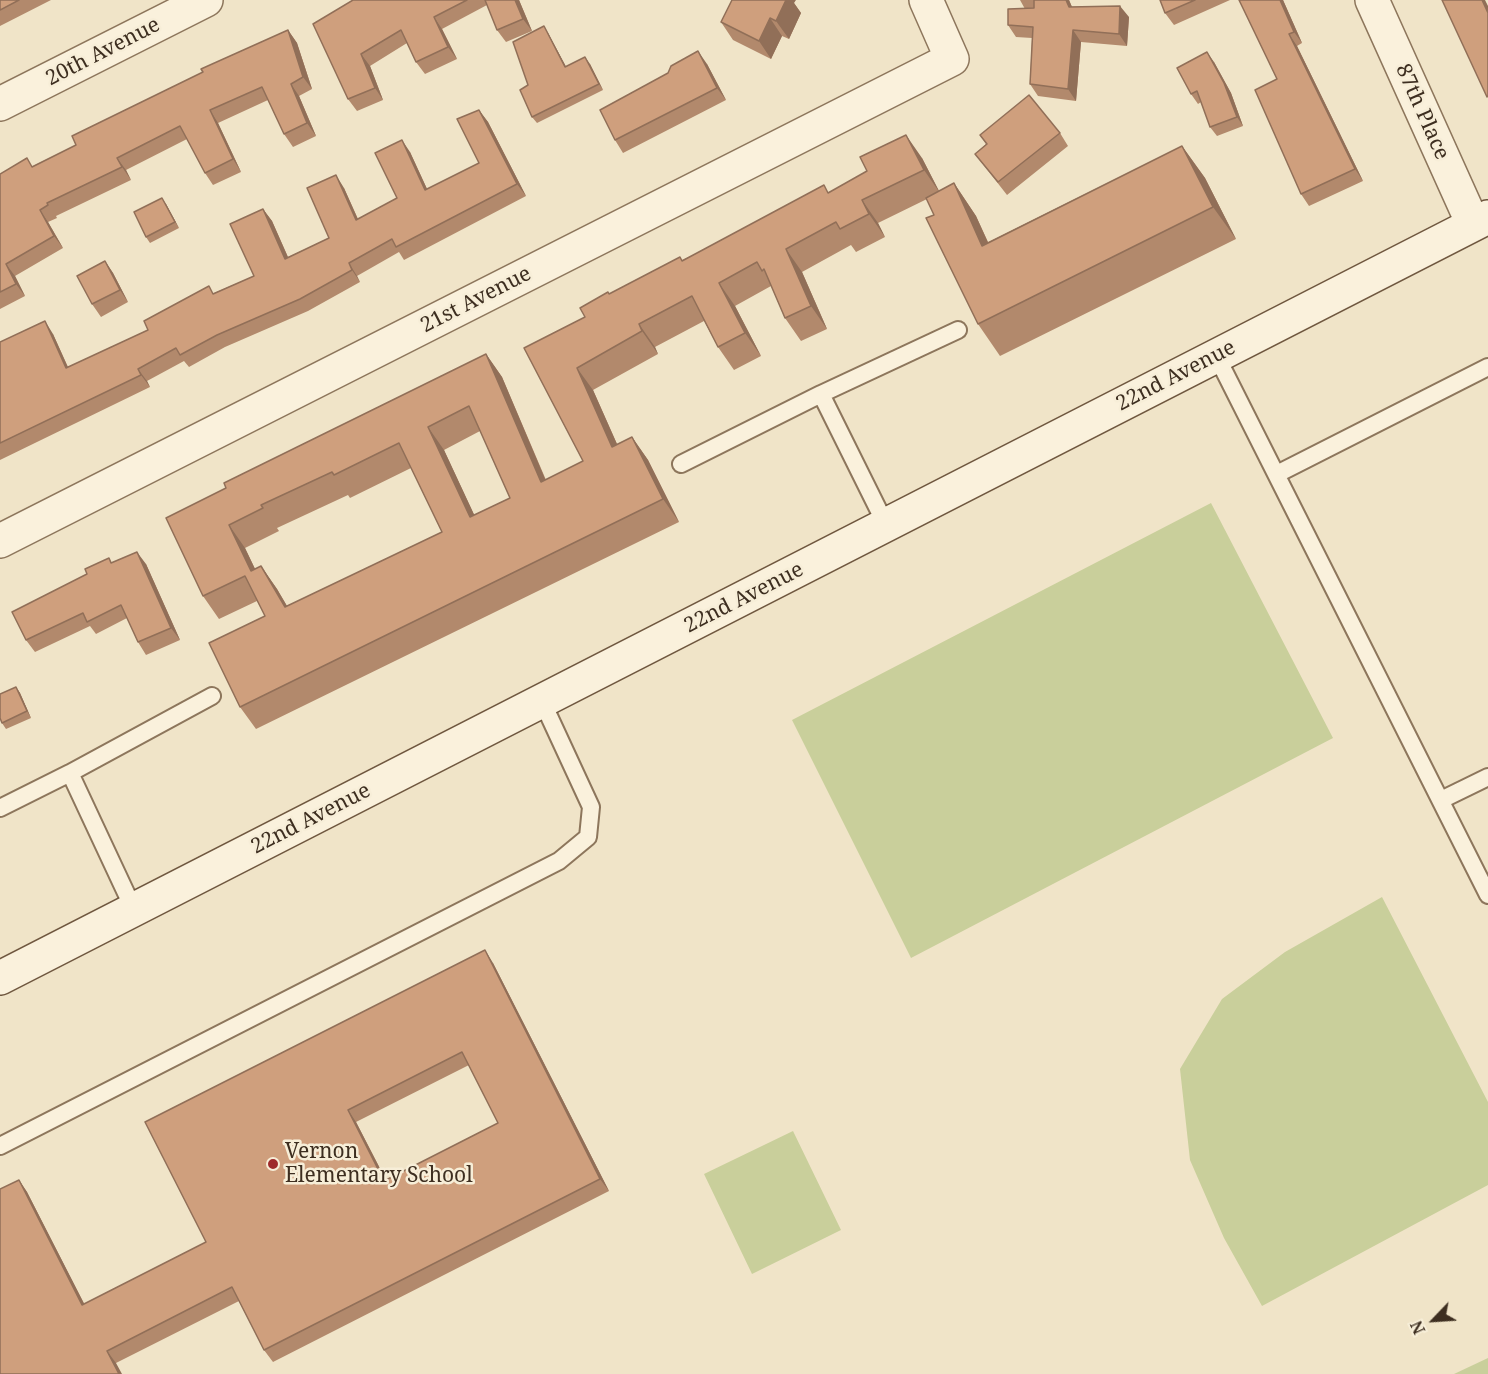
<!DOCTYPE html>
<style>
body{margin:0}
#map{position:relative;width:1488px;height:1374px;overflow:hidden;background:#f0e4c8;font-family:"Noto Serif",serif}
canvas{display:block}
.north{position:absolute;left:1404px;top:1290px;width:60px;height:60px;-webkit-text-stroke:4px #f7eed8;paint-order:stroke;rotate:245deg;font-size:16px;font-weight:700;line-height:24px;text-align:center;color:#3d2e20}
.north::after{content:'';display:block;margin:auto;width:21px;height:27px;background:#3d2e20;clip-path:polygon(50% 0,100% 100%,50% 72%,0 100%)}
</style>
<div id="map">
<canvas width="1488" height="1374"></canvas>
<div class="north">N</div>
</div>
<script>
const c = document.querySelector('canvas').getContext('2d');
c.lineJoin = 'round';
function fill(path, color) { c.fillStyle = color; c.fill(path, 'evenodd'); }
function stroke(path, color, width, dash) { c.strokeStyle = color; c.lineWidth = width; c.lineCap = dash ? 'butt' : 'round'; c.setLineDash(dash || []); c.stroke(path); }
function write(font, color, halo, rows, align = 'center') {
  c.font = font + ' "Noto Serif",serif'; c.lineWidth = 5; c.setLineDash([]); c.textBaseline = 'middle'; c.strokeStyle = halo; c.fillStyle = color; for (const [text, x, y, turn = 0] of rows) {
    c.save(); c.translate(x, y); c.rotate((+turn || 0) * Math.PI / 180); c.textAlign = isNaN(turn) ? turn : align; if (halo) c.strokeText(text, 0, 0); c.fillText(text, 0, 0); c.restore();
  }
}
fill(new Path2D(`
 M1211,503L1333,738L911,958L792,720Z
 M1382,897L1488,1102V1185L1262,1306L1224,1238L1190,1160L1180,1069L1222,999L1285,952Z
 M793,1131L841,1230L752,1274L704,1174Z
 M1488,1358V1374H1454Z`), '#c9cf9b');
const lane = new Path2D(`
 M1216,355L1488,895
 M821,394L958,330
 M681,464L821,394L886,525
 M1277,474L1488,367
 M70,773L212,696
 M1441,800L1488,777
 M0,808L70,773L134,910
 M0,1146L559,861L588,837L591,807L542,701`);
const street = new Path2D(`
 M1372,0L1473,224
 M0,104L206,0
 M0,541L952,59L926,0`);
const secondary = new Path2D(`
 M0,978L1488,217`);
stroke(lane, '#8d765c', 20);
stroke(street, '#8d765c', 36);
stroke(secondary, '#6f573f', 36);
stroke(lane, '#faf1dc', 16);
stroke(street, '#faf1dc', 33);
stroke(secondary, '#faf1dc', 33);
fill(new Path2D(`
 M0,0H51L0,26Z
 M353,0H519L532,31L506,42L497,30L487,5L442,29L457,59L425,74L416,62L407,43L370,66L383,100L357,111L348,99Z
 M1020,0H1069L1072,7L1129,17L1127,46L1081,42L1076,101L1038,96L1030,84L1032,38L1016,37L1008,25L1025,9Z
 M1160,0H1230L1174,25L1165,13Z
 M1239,0H1283L1302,43L1297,46L1363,181L1309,206L1301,194L1277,79Z
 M794,3L801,13L789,39L782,36L771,59L733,40L721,22Z
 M288,30L297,43L312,89L299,96L316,136L293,147L284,134L268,100L218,123L241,172L213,185L205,173L187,139L126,170L131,180L56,216L57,218L48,222L63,248L15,276L25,296L0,309V174L33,166L76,145Z
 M548,33L566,67L590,64L603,90L537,123L532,117L528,85Z
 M1214,62L1231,93L1243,126L1217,136L1210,127L1201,102L1198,104L1191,94Z
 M707,64L726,100L623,153L615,140Z
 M479,110L488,122L526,196L404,260L399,252L357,276L360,282L308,311L225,347L189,367L184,361L147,381L150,387L0,460V342L53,334L68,367L148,330L214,293L254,276L263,209L272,221L288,257L329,238L344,188L358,219L397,198L410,152L427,189L479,163Z
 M1060,133L1068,146L1007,195L975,154L986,144L980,135Z
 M1182,146L1205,178L1236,239L1000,356L978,324L934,215L927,199L878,223L885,237L856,252L851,245L802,272L827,329L801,341L785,318L771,286L735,306L761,356L734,370L718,347L704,321L655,347L658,354L593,390L617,444L632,437L648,460L679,522L256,729L240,707L265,616L257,601L219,619L203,596L226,488L486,354L502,377L546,480L583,461L524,348L585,317L610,294L680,257L682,260L829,192L922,158L939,191L954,183L976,216L988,242ZM480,431L510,498L474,515L444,450ZM411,468L442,532L287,606L277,589L261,566L255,569L245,548L279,531L277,528L348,495L350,498Z
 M166,204L179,228L150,243L146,237Z
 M105,261L113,273L128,302L101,317L92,304Z
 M109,558L112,563L146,564L180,640L146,655L138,642L127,618L96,634L90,626L35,652L26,640L87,574Z
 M16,687L20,693L31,718L6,729L2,723Z
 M493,963L609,1191L273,1362L264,1350L239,1301L116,1363L0,1374L19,1180L27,1192L84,1304L206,1242ZM469,1065L498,1123L386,1180L356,1122Z`), '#b2896c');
fill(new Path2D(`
 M515,0H519L532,31L523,19Z
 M786,0H796L794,3L801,13L789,39L776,21Z
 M1066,0H1069L1077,19L1069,7Z
 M1280,0H1283L1302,43L1294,32Z
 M1482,0H1485L1488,6V13Z
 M1120,6L1129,17L1127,46L1119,34Z
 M434,17L442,29L457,59L448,47Z
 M770,18L782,36L771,59L759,41Z
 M544,26L548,33L570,74L565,67Z
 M288,30L297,43L312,89L303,77Z
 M1073,30L1081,42L1076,101L1068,89Z
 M1289,34L1297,46L1363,181L1355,169Z
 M698,51L707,64L726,100L717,88Z
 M1207,52L1214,62L1231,93L1243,126L1237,117Z
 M361,54L370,66L383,100L375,88Z
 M585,57L590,64L603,90L599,84Z
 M291,84L299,96L316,136L307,123Z
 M210,110L218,123L241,172L233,159Z
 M479,110L488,122L526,196L517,184Z
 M906,135L922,158L940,193L924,170Z
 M402,140L410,152L433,202L425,190Z
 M1182,146L1205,178L1236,239L1213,207Z
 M117,158L126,170L131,180L122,167Z
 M336,175L344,188L364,233L356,220Z
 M954,183L976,216L1004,278L982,246Z
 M162,198L166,204L179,228L175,222Z
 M862,200L878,223L885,237L869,214Z
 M263,209L272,221L294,271L285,259Z
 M40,210L48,222L63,248L54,236Z
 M786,249L802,272L827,329L811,306Z
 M105,261L113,273L128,302L120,290Z
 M349,263L357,276L360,282L352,270Z
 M6,264L15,276L25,296L16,284Z
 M719,283L735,306L761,356L745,333Z
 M45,321L53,334L74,381L66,368Z
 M639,324L655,347L658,354L642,331Z
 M486,354L502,377L556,505L541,482Z
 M577,368L593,390L628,469L612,447Z
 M138,369L147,381L150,387L141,375Z
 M428,427L444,450L486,540L470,517Z
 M632,437L648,460L679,522L663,499Z
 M229,525L245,548L267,594L251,571Z
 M137,552L146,564L180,640L171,628Z
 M261,566L277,589L301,630L285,607Z
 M16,687L20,693L31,718L27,711Z
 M485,950L493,963L609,1191L600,1179Z
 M348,1110L356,1122L393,1194L384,1181Z
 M19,1180L27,1192L91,1317L82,1305Z
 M107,1351L116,1363L122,1374H119Z`), '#916f58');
const building = new Path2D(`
 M0,0H19L0,10Z
 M353,0H467L434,17L448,47L416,62L401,30L361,54L375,88L348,99L313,24Z
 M485,0H515L523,19L497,30Z
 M732,0H786L776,21L770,18L759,41L721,22Z
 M1034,0H1066L1069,7L1120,6L1119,34L1073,30L1068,89L1030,84L1033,27L1008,25V9L1034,8Z
 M1160,0H1195L1165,13Z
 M1239,0H1280L1294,32L1289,34L1355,169L1301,194L1255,90L1277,79Z
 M1442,0H1482L1488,13V96L1487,97Z
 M544,26L565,67L585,57L599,84L532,117L520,90L528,85L513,42Z
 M288,30L303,77L291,84L307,123L284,134L262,87L210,110L233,159L205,173L180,126L117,158L122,167L47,203L48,205L40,210L54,236L6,264L16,284L0,292V174L27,158L32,167L76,145L72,136L203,72L201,69Z
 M698,51L717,88L615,140L600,110L668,73L671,66Z
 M1207,52L1224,83L1237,117L1210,127L1197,91L1191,94L1177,68Z
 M1029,95L1060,133L998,182L975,154L987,144L980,135Z
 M479,110L517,184L396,247L392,239L349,263L352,270L300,299L217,335L180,355L176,348L138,369L141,375L0,443V342L45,321L66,368L148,330L144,321L209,286L213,294L254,276L230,224L263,209L285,259L329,238L307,188L336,175L356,220L397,198L375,153L402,140L425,190L479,163L457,119Z
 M906,135L924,170L862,200L869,214L840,229L836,222L786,249L811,306L785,318L764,269L762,271L757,262L719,283L745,333L718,347L692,296L639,324L642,331L577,368L612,447L632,437L663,499L240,707L209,643L265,616L245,576L203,596L166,518L226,488L224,483L486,354L541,482L583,461L524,348L585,317L580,308L608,292L609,294L680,257L682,261L824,185L828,193L867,171L860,157ZM469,406L510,498L470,517L428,427ZM399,443L442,532L285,607L261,566L251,571L229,525L263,508L261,505L332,472L334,475Z
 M1182,146L1213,207L978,324L926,218L934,215L926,198L954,183L982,246Z
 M162,198L175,222L146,237L134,212Z
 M105,261L120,290L92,304L77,276Z
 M137,552L171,628L138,642L121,605L87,622L83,613L26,640L12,612L87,574L85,569L109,558L111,563Z
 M16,687L27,711L2,723L0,718V694Z
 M485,950L600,1179L264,1350L232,1287L107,1351L119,1374H0V1189L19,1180L82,1305L206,1242L145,1122ZM462,1052L498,1123L384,1181L348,1110Z`);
fill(building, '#cf9f7d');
stroke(building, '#916f58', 1.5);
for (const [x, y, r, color] of [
 [273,1164,6,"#9e2a2b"]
]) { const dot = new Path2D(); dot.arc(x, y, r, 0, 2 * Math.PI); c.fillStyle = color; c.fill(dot); stroke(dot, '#f7eed8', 2); }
write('21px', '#3d2e20', '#f7eed8', [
 ["20th Avenue",103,52,-27],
 ["87th Place",1422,112,66],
 ["21st Avenue",476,300,-27],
 ["22nd Avenue",1176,376,-27],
 ["22nd Avenue",744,598,-27],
 ["22nd Avenue",311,819,-27]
]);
write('21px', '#3d2e20', '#f7eed8', [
 ["Vernon",285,1152],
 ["Elementary School",285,1176]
], 'left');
</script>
